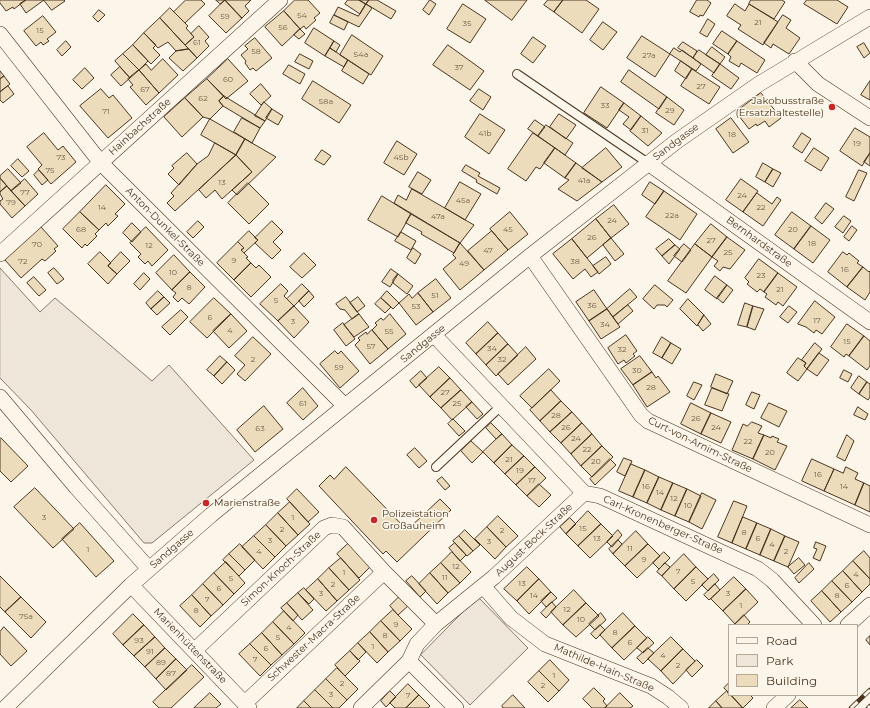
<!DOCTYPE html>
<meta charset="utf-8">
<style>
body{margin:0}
#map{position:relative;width:870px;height:708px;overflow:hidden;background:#fbf6e9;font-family:Montserrat,sans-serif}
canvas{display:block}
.legend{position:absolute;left:728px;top:624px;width:130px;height:72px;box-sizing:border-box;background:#fbf6e9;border:1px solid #b4a999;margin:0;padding:5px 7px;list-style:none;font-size:12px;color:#4a3520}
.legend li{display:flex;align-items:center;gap:8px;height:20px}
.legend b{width:20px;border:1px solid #b4a999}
</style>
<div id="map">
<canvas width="870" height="708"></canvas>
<ul class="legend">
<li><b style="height:5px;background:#fbf6e9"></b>Road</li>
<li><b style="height:11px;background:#ede6d9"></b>Park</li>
<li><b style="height:11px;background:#ecdcbc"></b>Building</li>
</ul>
</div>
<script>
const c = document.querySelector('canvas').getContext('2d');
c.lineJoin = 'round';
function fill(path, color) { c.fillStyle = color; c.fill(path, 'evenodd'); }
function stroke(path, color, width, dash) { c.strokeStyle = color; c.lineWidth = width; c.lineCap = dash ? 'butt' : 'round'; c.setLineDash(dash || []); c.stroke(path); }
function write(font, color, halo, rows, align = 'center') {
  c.font = font + ' Montserrat,sans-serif'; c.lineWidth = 3; c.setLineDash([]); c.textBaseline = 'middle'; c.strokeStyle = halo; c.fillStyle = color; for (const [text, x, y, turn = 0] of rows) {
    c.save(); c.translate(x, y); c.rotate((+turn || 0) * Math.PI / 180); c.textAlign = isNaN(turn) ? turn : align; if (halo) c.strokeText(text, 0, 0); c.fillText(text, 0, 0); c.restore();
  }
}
const green = new Path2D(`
 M0,268L40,312L55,298L152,381L169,365L254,460L152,543H144L31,410L0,378Z
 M478,597L528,648L470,705L421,655Z`);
fill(green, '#ede6d9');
stroke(green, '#887966', 1);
const building = new Path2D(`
 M0,0H26L14,9L13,7L6,11L0,3Z
 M26,0H44L26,13L20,4Z
 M44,0H64L65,1L52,10Z
 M186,0H201L205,4L185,23L174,12Z
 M216,0H225L221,4Z
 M225,0L242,18L226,33L209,16Z
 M225,0H251L245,6L249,11L242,18Z
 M295,0H308L320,13L314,18L316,20L306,29L304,26L300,29L284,11Z
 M348,0H359L366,4L360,14L345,4Z
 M359,0H369L366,4Z
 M369,0H377L396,11L391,19L366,4Z
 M430,0L436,4L429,15L423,10Z
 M485,0H527L512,20Z
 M548,0H563L554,12L544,5Z
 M563,0H586L599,9L582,33L554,12Z
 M697,0H707L711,3L703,16L700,15L699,17L690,12Z
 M751,0H782L785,2L774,19L749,4Z
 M807,0H837L848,7L837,24L804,4Z
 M366,4L372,8L359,27L334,15L338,7L358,16Z
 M463,4L486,19L470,43L447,29Z
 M735,4L745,11L749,4L778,22L763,45L738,29L741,25L727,16Z
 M170,8L188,26L186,28L194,37L185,45L160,18Z
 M99,10L105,15L98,22L93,17Z
 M284,11L300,29L282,46L265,27Z
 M334,15L348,22L344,30L330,23Z
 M783,15L791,20L786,28L800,38L789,54L773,44L771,48L764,43Z
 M43,16L56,32L47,39L49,41L43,45L41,42L36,46L24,31Z
 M160,18L185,45L189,49L176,51L168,42L158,48L144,33Z
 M708,19L715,24L707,37L700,33Z
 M603,22L617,32L603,50L590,40Z
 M199,26L209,37L205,41L209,46L197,58L185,45L194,37L191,34Z
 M314,28L334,41L325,56L305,43Z
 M300,29L305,34L299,39L294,35Z
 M722,31L737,41L728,54L713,44Z
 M144,33L156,45L153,48L160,55L151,64L133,45Z
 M352,35L383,56L371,75L340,55Z
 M642,36L670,54L655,77L627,58Z
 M533,37L546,46L533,63L521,54Z
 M255,38L272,58L256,71L253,68L250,70L245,63L246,61L241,55L248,49L245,46Z
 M66,41L71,47L62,56L57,50Z
 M334,41L340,45L336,52L330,48Z
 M737,41L765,60L757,73L741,63L739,67L729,61L731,57L728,54Z
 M683,42L697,51L693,58L678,48Z
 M864,43L870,53L864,58L857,47Z
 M133,45L148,61L139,70L123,54Z
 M448,45L484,71L470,90L433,65Z
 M712,47L725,57L720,64L706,55Z
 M330,48L348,60L344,67L325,56Z
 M674,48L680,52L682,50L701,64L696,71L670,54Z
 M189,49L197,58L183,71L169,58L176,51Z
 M699,50L720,64L714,73L693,58Z
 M123,54L139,70L130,78L115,61Z
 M300,54L313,61L309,69L295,62Z
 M163,59L178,75L159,93L139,70L146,64L151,70Z
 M228,59L248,81L226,99L207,79Z
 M348,60L369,74L363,84L342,71Z
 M681,61L692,69L686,79L675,71Z
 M720,64L739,78L731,89L712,76Z
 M289,65L305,74L300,84L283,74Z
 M120,67L130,78L121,86L111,75Z
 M85,68L94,78L82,89L73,80Z
 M692,69L720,87L709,104L681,86Z
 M139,70L159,93L146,105L130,87L133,85L128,79Z
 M629,70L667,97L659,109L621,82Z
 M0,71L4,76L0,79Z
 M4,76L10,84L0,92V79Z
 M207,79L224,96L219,101L223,106L210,119L203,117L185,98Z
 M313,81L351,105L339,123L302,99Z
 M870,81V100L861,95Z
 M261,84L271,96L261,105L250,94Z
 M8,86L14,94L3,103L0,100V92Z
 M601,87L624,103L607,128L584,113Z
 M101,89L109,98L113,95L132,118L108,138L80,106Z
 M479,89L491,97L483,110L470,101Z
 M761,93L781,118L769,127L765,121L757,126L756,124L749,129L736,112Z
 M224,96L265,121L260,128L223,106L219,101Z
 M667,97L684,110L674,125L656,113Z
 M185,98L203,117L182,137L164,117Z
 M264,102L272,109L265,121L255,116Z
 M624,103L641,116L631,130L623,124L629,117L619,110Z
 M272,109L283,116L278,125L266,118Z
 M480,114L505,130L489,154L465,137Z
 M559,114L576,125L566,139L550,127Z
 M641,116L662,133L648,146L630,131Z
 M242,118L260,128L252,143L234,132Z
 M731,118L749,142L733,153L716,129Z
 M210,119L245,139L236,155L201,135Z
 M535,120L545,127L538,136L528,129Z
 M546,125L573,143L565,155L538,136Z
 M855,128L870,137V153L862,166L840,151Z
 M44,133L58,150L63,146L76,162L51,184L38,169L42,165L27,147Z
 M533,133L555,148L540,169L536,167L526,181L508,169Z
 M802,133L811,139L802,153L793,147Z
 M245,139L276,157L237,195L232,190L252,172L236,155Z
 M397,141L417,154L404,175L384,163Z
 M215,143L236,155L175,211L167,203L174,196L171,193L197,164L208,156Z
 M555,148L576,163L565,178L544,163Z
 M606,148L622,167L602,182L582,168Z
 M814,148L829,158L821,171L805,161Z
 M322,150L331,156L324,165L315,160Z
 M187,153L197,164L179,185L168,174L174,168L172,166Z
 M870,153V166L864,162Z
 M236,155L252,172L222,199L215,190L206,198L199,190Z
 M18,159L29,171L22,177L11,166Z
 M576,163L602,182L577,201L558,189L569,180L565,178Z
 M763,163L773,169L765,182L756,177Z
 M466,165L480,173L478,176L500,188L497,194L476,182L477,180L462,171Z
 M8,169L21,183L11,191L0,178V176Z
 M773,169L781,173L773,187L765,182Z
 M39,170L48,180L42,185L34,175Z
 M859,170L867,173L854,201L846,197Z
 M418,172L431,180L422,194L409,187Z
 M0,178L7,186L0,192Z
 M25,179L38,194L25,206L11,191Z
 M741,179L758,191L743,212L726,200Z
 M460,182L481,194L465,220L445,208Z
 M650,182L664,191L655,204L642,195Z
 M248,183L269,204L249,224L228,203Z
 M106,185L125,204L115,214L118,216L108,226L106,223L99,230L80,212Z
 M7,186L25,206L12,218L0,204V201L3,199L0,194V192Z
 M412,189L474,225L460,243L394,203L398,195L406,200Z
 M664,191L697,214L680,240L646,217Z
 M757,193L772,204L777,197L781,200L763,226L743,212Z
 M382,196L411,214L398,237L368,220Z
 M826,203L834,209L822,224L815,218Z
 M614,205L629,224L611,238L596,219Z
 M80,212L99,230L95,234L97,236L87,246L85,244L82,248L63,229Z
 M510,212L528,234L508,250L490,229Z
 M792,212L811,226L794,249L775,235Z
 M411,214L460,243L454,253L421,234L422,232L406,223Z
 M844,216L851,221L843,233L835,227Z
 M596,219L611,238L587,258L572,239Z
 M198,221L204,227L193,238L187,232Z
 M272,221L283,232L273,242L281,250L272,259L255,243L258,240L255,238Z
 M132,223L141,232L132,242L123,233Z
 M711,224L727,237L712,257L695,244Z
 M811,226L830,240L813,263L794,249Z
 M852,226L857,230L849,241L844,237Z
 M41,227L58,246L54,249L56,251L45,261L42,259L21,278L5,260Z
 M146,227L168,250L152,266L148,261L145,264L138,257L141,254L130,243Z
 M249,231L258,240L244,253L241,250L244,248L238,242Z
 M492,231L508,250L484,270L468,251Z
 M401,232L416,241L411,250L395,241Z
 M727,237L745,250L730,269L723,267L720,271L714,266L718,261L712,257Z
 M611,238L624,254L615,261L603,245Z
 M572,239L598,272L591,277L585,269L573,279L553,254Z
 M669,239L675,245L662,256L656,249Z
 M238,242L244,248L241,250L248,257L246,258L251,263L234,280L217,263Z
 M460,243L484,270L460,290L443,269L456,258L453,255Z
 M684,244L691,250L682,262L674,256Z
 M695,244L712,257L686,293L668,281Z
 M675,245L680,249L669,264L662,256Z
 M413,248L421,254L415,264L407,258Z
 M100,252L111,263L108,266L117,274L108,284L88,264Z
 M121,252L130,261L117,274L108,266Z
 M843,252L847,255L849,253L859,261L857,263L863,267L847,287L828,272Z
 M304,253L316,265L302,278L290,267Z
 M174,255L190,272L172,290L156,273Z
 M606,257L611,264L599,274L593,266Z
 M759,259L778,273L764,292L760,289L757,292L747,284L749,282L745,278Z
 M251,263L256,268L259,265L271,277L251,297L234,280Z
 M863,267L869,272L870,271V292L865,300L847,287Z
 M54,268L64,279L57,284L48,273Z
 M391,269L398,274L390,287L382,282Z
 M190,272L205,287L189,304L182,298L178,302L173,297L176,293L172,290Z
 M144,273L150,279L140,290L134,284Z
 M778,273L797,287L783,306L778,302L776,305L765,297L767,294L764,292Z
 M398,274L413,286L407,294L393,283V280Z
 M715,276L727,285L717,299L705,290Z
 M34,277L46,290L39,296L27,283Z
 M436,279L451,298L433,312L418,293Z
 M281,284L288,291L284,296L294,306L278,321L260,304Z
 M302,284L309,291L294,306L287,299Z
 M655,285L673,300L667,307L665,305H657L654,309L643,299Z
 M727,285L733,290L723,303L717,298Z
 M630,289L637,297L613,317L607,309Z
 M594,290L607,309L589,321L576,302Z
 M158,291L164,297L151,309L146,303Z
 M309,291L314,297L304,307L299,301Z
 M387,291L399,303L393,309L381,298Z
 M418,293L433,312L416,325L399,303L409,294L412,298Z
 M164,297L170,303L157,315L151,309Z
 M346,297L359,314L352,319L345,310L340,309L336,304Z
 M358,297L365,306L357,312L350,303Z
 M214,298L231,314L207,338L190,322Z
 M381,298L391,307L385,313L375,304Z
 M688,299L704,315L697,326L680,309Z
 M815,301L835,317L822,334L816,330L814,333L806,327L798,324Z
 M745,303L753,306L747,327L738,325Z
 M628,305L633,311L618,324L613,317Z
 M294,306L309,322L294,338L278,321Z
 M753,306L764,309L755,330L747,327Z
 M789,306L797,312L788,323L780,317Z
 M607,309L620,327L601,339L589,321Z
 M181,310L188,317L170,335L162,327Z
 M231,314L247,331L229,348L213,331Z
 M359,314L369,327L354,337L344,325Z
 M390,314L406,334L388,349L372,330L377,325L375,323L381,318L383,320Z
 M704,315L711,324L703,331L698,325Z
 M488,322L498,333L476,354L466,343Z
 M343,323L355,339L346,346L334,330Z
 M847,324L864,336L849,356L846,354L844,357L831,347Z
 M372,330L388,349L370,364L355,345L360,340L358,338L366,332L367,334Z
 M498,333L508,344L486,365L476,354Z
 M626,335L637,351L633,354L635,356L626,363L624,360L618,364L608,348Z
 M864,336L870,341V366L867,370L849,356Z
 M253,337L271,354L245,381L237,374L245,365L235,356Z
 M662,337L671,343L662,358L653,353Z
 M671,343L681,349L672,364L662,358Z
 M815,343L822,349L807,369L804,366L806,363L802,360Z
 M508,344L518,355L496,376L486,365Z
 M526,347L536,359L508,385L498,374Z
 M335,351L338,354L341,351L359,371L340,388L320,364Z
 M819,353L829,360L817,376L807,369Z
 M220,356L227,362L214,376L207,370Z
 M640,356L652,372L633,385L621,369Z
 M798,358L806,363L804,366L807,369L798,381L787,373Z
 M227,362L235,370L222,384L214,376Z
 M439,367L450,378L430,397L419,385Z
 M549,369L560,381L532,408L520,396Z
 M844,370L852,374L848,382L840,378Z
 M421,371L427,378L416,388L410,381Z
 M652,372L656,378L658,376L670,392L647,407L633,385Z
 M716,374L733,381L727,394L711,387Z
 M859,376L867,382L859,394L851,388Z
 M450,378L461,390L441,408L430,397Z
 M694,382L702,385L694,400L687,396Z
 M867,382L870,384V397L868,400L859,394Z
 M303,388L318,406L303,420L287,403Z
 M712,388L729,394L722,411L705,405Z
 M461,390L472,402L452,420L441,408Z
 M551,390L561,401L540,421L530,410Z
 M752,392L760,395L754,409L746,405Z
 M561,401L572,412L550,432L540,421Z
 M472,402L483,414L477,419L466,407Z
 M691,403L711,413L701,434L681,424Z
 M769,403L787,411L779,427L761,418Z
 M264,406L283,429L255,452L237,430Z
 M858,407L868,414L865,420L854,415Z
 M572,412L582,423L561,443L550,432Z
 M711,413L731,422L721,443L701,434Z
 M453,419L465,431L459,436L448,424Z
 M752,422L762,426L758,433L764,435L753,459L732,450L743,424L747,426Z
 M491,423L502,434L496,439L486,428Z
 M582,423L592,434L571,454L561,443Z
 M502,434L512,445L494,463L483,452Z
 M592,434L602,446L581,466L571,454Z
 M764,435L771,438L772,436L779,439L777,442L787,446L775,470L753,459Z
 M847,435L854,441L845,461L837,457Z
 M1,438L28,466L11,482L0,471V439Z
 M471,441L483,452L472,463L461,451Z
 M512,445L524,456L505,474L494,463Z
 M602,446L613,457L592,477L581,466Z
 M415,448L427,461L419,468L407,455Z
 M524,456L535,467L516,485L505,474Z
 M624,458L632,461L625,476L617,472Z
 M610,459L616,465L595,485L590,479Z
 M812,459L834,469L824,491L802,481Z
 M631,464L645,470L633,497L619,491Z
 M346,467L407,530L440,499L451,510L397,562L386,551L383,554L319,486L330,475L334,479Z
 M535,467L546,478L527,496L516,485Z
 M846,467L858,473L855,479L864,483L855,505L824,491L834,469L843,473Z
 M645,470L659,477L647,503L633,497Z
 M442,477L450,486L445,490L437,481Z
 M659,477L673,483L661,510L647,503Z
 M673,483L687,489L675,516L661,510Z
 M864,483L870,486V512L855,505Z
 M539,484L551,495L539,507L527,496Z
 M35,488L74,529L53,548L14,507Z
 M297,489L319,512L308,522L287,499Z
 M687,489L701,496L689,522L675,516Z
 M702,493L716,500L702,529L689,522Z
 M734,501L747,506L732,543L718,537Z
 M290,502L310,524L298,535L278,513Z
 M588,511L601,524L578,546L566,534Z
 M278,513L298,535L286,546L266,525Z
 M498,516L518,536L506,547L487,527Z
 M743,517L757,523L746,549L732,543Z
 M570,518L576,524L566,534L560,527Z
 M80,523L114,561L96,577L62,539Z
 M757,523L771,529L760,555L746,549Z
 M601,524L613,536L590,558L578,546Z
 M266,525L286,546L275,557L254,536Z
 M487,527L506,547L495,559L475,539Z
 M771,529L785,536L774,561L760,555Z
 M465,530L480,545L473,551L459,536Z
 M618,530L622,535L612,547L607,542Z
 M636,531L648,544L625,566L613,554Z
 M254,536L275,557L263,569L242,547Z
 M459,536L473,551L467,556L453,541Z
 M785,536L799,542L788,567L774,561Z
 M618,540L622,544L613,554L609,549Z
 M816,542L826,546L820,561L813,558L817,549L814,548Z
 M349,543L370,567L359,578L337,554Z
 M455,543L466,555L460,561L449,548Z
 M240,544L255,560L245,570L229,554Z
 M648,544L660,556L637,578L625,566Z
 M864,551L870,558V579L853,561Z
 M452,552L471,572L460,583L441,563Z
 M664,552L670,558L659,569L653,563Z
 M229,554L245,570L239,576L223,560Z
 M684,554L696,567L674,589L662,576Z
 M341,558L360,580L349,590L329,568Z
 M799,558L805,565L794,574L788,567Z
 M853,561L870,579V584L862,592L843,571Z
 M226,562L245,583L234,594L214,573Z
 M441,563L460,583L448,593L430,573Z
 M665,563L670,567L662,576L657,572Z
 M809,563L814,569L799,583L795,578Z
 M527,567L539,579L517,601L504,589Z
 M696,567L708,579L686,601L674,589Z
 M329,568L349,590L337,601L318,579Z
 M843,571L862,592L852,602L832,581Z
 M214,573L234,594L223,605L203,584Z
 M430,573L448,593L437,604L419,584Z
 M714,574L719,580L708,591L702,585Z
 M0,576L21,597L5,612L0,607Z
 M412,576L426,591L420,597L406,581Z
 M734,577L746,589L723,611L711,599Z
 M318,579L337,601L326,611L306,590Z
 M539,579L551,592L529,614L517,601Z
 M832,581L852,602L841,612L822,591Z
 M203,584L223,605L211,616L192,595Z
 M715,584L720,590L709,600L704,595Z
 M304,588L314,599L309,604L298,593Z
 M746,589L758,602L735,624L723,611Z
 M574,590L586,603L563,625L551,612Z
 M822,591L841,612L830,622L811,601Z
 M551,592L557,598L546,607L541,601Z
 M298,593L313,610L302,620L287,603Z
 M192,595L211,616L200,627L180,606Z
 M400,596L409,605L398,615L390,606Z
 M21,597L46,622L31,638L5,612Z
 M552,602L556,607L546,618L541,613Z
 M287,603L298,615L293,621L281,608Z
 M586,603L599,616L576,637L563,625Z
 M393,610L412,629L400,641L381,621Z
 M284,611L305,633L294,644L273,622Z
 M601,613L606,620L595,630L589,624Z
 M623,613L635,626L612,648L600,635Z
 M133,614L144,625L123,645L113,634Z
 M744,615L750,622L747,625H734Z
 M381,621L400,641L388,652L370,632Z
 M273,622L294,644L282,655L262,633Z
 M144,625L155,637L134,656L123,645Z
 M600,625L605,630L596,639L591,634Z
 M635,626L647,638L624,660L612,648Z
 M4,627L27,651L11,666L0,654V632Z
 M370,632L388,652L377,663L358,643Z
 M262,633L282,655L271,665L250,644Z
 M870,636V645L866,640Z
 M155,637L165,648L145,667L134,656Z
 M648,637L654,643L643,653L637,648Z
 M671,637L683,649L661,671L648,659Z
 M358,643L366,652L358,660L350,651Z
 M250,644L271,665L260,676L239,654Z
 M165,648L176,659L156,679L145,667Z
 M648,648L654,653L643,664L637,658Z
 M683,649L695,661L673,684L661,671Z
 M350,651L360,661L345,676L335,665Z
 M176,659L187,670L166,690L156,679Z
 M550,660L569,680L559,691L539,671Z
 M697,660L703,666L692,677L686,670Z
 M192,665L204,677L171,708H159L153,702Z
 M337,668L358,689L347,700L326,679Z
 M539,671L559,691L548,702L528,682Z
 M326,679L347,700L339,708H333L315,690Z
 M729,683V693L724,688Z
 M408,684L419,695L406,708H395L390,703Z
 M594,688L605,699L603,701L607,706L605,708H592L583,699Z
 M315,690L333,708H311L304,701Z
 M390,691L396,697L386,707L381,701Z
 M727,691L729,695H731L743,708H722L716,701Z
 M210,693L221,704L216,708H194Z
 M620,693L633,706L630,708H605Z
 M419,695L430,706L428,708H406Z
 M513,695L525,708H503L502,706Z
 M731,695H750L753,698L743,708Z
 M800,700L808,708H791Z
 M304,701L311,708H297Z
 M716,701L722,708H709Z`);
fill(building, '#ecdcbc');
stroke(building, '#4a3520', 1);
const service = new Path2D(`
 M517,74L648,163
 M436,467L501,406`);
const minor = new Path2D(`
 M0,34L101,163L345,406
 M795,61L818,84L870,118
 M648,163L870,322
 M0,254L280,0
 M530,256L641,415L648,421L870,525
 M434,335L584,493L600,496L758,569L772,580L814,625
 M0,397L76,487L149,569
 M131,585L249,708
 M483,586L511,618L545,644L651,686L668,697L681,708
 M848,625L870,605
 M195,650L324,528L332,525L343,527L384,572L436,624
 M409,661L456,708
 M245,703L384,572
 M5,708L131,585L211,515L530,256L677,141L759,84L870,17
 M361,708L409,661L417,644L436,624L494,577L584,493
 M774,708L788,695`);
stroke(service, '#4a3520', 10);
stroke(minor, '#4a3520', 16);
stroke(service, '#fbf6e9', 8);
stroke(minor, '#fbf6e9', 15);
const rail = new Path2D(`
 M851,708L870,690
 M868,708L870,706`);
stroke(rail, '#4a3520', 4.5);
stroke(rail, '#fbf6e9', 3, [9]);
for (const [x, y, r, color] of [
 [832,107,4,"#c62828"],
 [206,503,4,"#c62828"],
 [374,520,4,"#c62828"]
]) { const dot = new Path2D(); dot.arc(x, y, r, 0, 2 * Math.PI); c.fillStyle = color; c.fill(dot); stroke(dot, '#fbf6e9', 1.5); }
write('8px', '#725f47', null, [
 ["54",302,16],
 ["59",225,17],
 ["21",758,23],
 ["35",467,24],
 ["56",283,28],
 ["15",40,31],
 ["61",197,43],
 ["58",256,52],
 ["54a",361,55],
 ["27a",649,56],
 ["37",459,68],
 ["60",228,80],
 ["27",701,87],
 ["67",145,90],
 ["62",203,99],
 ["58a",326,102],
 ["33",605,106],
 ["29",670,111],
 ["71",106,112],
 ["31",645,131],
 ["41b",485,134],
 ["18",732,135],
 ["19",857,144],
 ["73",61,158],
 ["45b",401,158],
 ["75",50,171],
 ["41a",584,181],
 ["13",222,183],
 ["77",25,193],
 ["24",742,196],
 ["45a",463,201],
 ["79",11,203],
 ["14",102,208],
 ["22",761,208],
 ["22a",672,216],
 ["47a",438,217],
 ["24",612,221],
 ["68",81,230],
 ["45",508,230],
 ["20",793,230],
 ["26",592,238],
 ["27",711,241],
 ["18",812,244],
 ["70",37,245],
 ["12",149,246],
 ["47",488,251],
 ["25",728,253],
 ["9",234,261],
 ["72",23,262],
 ["38",575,262],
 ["49",464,264],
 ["16",845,270],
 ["10",173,273],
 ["23",761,276],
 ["8",189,288],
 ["21",780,290],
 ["51",435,296],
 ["5",276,301],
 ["36",592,306],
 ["53",416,307],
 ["6",210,318],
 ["17",817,321],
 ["3",293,322],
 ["34",605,325],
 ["4",230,331],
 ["55",389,332],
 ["15",847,342],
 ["57",371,347],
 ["34",492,349],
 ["32",622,350],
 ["2",253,360],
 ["32",502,360],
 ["59",339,368],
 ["30",637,371],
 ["28",651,388],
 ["27",445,393],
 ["61",303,404],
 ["25",457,404],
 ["28",556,416],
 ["26",696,419],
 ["26",566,428],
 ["24",716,428],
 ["63",260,429],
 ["24",576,439],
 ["22",748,442],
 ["22",587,450],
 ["20",770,453],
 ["21",509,460],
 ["20",596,462],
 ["19",520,471],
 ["16",818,475],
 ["17",532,481],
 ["16",646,487],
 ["14",844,487],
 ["14",660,493],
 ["12",674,499],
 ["10",688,506],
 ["3",44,518],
 ["1",293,518],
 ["15",583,529],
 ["2",282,530],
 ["2",502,531],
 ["8",744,533],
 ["13",597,539],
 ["6",758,539],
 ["3",270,541],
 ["3",489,542],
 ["4",772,545],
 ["11",630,549],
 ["1",88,550],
 ["4",259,552],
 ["2",786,552],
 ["9",644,560],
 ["12",456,567],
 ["7",678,572],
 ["1",344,573],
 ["4",856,575],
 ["11",445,578],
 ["5",231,579],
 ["5",693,582],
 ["13",522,584],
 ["2",333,585],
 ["6",847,586],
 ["6",219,589],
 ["3",321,594],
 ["3",728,594],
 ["14",534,596],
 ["8",837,596],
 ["7",207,600],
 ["1",741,606],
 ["12",567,610],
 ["8",196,611],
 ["75a",26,617],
 ["10",581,620],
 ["9",396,625],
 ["4",289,628],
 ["8",615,633],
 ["8",385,636],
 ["5",278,638],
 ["93",139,641],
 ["6",630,643],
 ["1",373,647],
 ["6",266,649],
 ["91",150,652],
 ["4",663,656],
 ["7",255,660],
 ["89",161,663],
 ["2",678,666],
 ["87",171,674],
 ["1",554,676],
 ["2",342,684],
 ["2",543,686],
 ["3",331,695],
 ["7",408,696]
]);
write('10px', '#4a3520', '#fbf6e9', [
 ["Jakobusstraße",824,101,"right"],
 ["(Ersatzhaltestelle)",824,113,"right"],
 ["Marienstraße",214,503],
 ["Polizeistation",382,514],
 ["Großauheim",382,526]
], 'left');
write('10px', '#4a3520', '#fbf6e9', [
 ["Hainbachstraße",140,127,-42],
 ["Sandgasse",676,142,-37],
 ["Anton-Dunkel-Straße",165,227,45],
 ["Bernhardstraße",759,242,36],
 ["Sandgasse",423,344,-39],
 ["Curt-von-Arnim-Straße",700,445,26],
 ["Carl-Kronenberger-Straße",663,525,24],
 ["August-Bock-Straße",534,540,-43],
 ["Sandgasse",172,549,-41],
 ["Simon-Knoch-Straße",281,569,-43],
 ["Schwester-Macra-Straße",314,638,-43],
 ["Marienhüttenstraße",190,646,46],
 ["Mathilde-Hain-Straße",604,668,23]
]);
</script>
